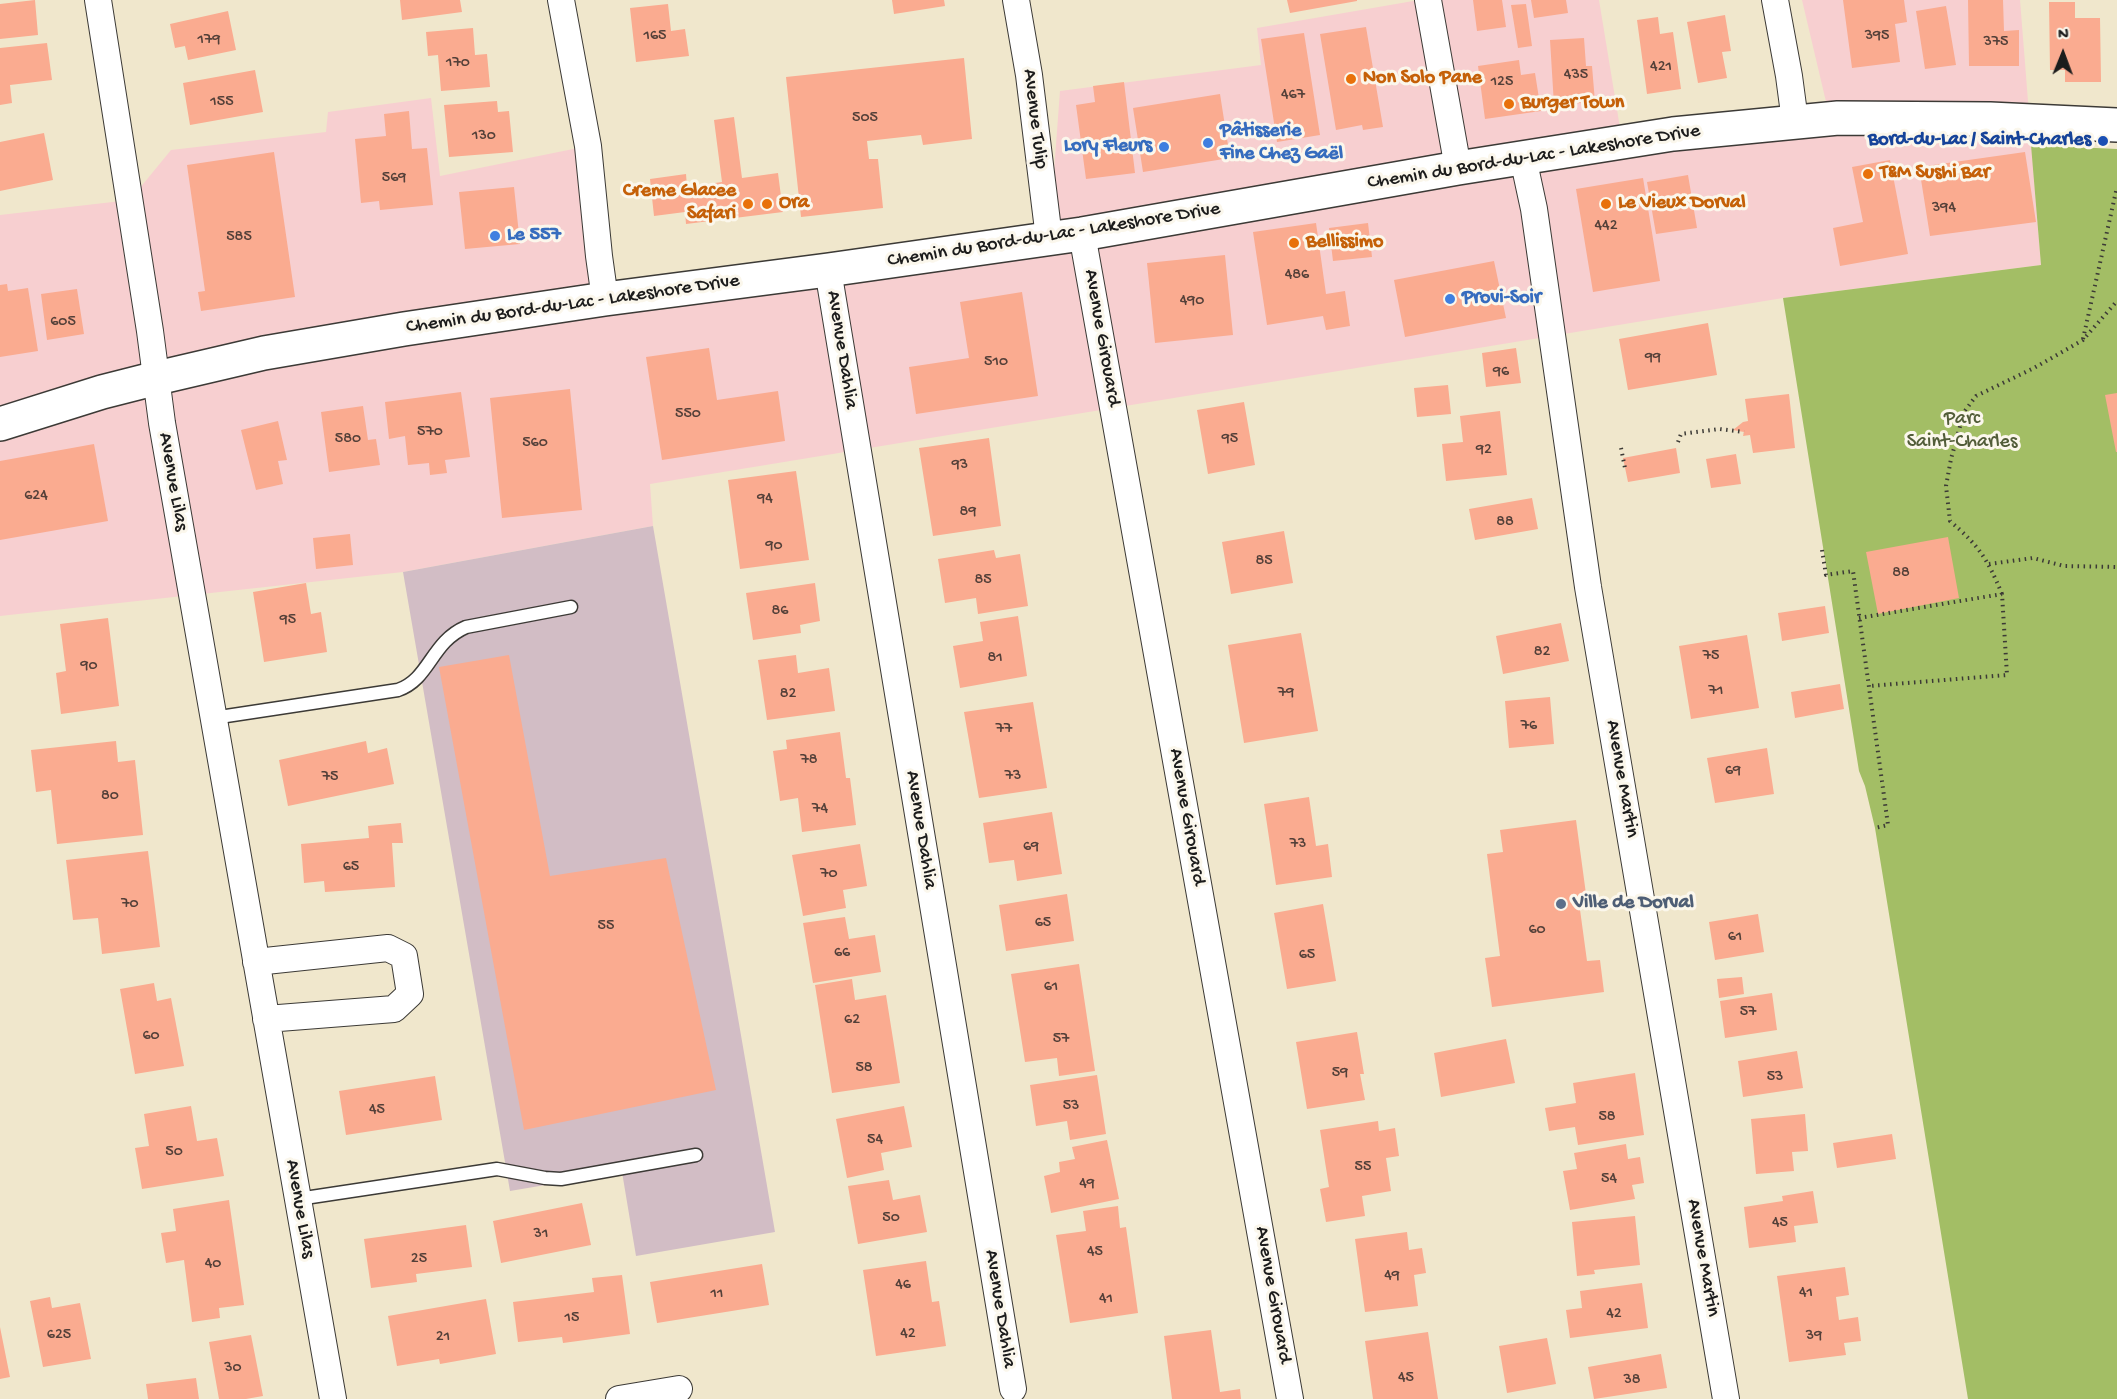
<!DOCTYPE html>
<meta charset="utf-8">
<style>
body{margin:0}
#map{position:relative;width:2117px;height:1399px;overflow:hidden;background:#f0e7cc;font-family:"Gochi Hand",sans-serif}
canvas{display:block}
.north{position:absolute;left:2033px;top:24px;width:60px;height:60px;-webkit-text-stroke:4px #fbf7ec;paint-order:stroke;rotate:1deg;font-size:16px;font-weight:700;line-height:24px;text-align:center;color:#1c1c1c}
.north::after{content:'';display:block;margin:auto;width:21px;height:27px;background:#1c1c1c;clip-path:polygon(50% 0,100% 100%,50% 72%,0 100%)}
</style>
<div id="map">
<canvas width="2117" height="1399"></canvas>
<div class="north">N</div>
</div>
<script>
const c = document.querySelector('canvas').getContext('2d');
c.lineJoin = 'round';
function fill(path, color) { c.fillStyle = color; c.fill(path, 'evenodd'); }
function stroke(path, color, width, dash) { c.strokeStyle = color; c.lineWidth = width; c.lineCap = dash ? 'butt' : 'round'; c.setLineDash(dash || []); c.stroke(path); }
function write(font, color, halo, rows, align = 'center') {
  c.font = font + ' "Gochi Hand",sans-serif'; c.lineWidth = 6; c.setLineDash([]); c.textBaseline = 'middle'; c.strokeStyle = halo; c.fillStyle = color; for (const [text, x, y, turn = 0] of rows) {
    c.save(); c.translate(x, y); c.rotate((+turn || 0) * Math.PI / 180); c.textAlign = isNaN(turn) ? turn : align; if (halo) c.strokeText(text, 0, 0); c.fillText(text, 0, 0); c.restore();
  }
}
fill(new Path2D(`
 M1419,0H1599L1621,134L1827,106L1802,0H2020L2041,265L1783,298L650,484L653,526L403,572L0,616V215L130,200L171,150L326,132L328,112L431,98L440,176L588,146L605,298L1049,238L1060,91L1261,65L1257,28Z`), '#f7cfd0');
fill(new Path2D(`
 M653,526L775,1232L636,1256L622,1172L510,1191L403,572Z`), '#d2bdc5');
fill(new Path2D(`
 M2031,145L2117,149V1399H1968L1875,828L1865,786L1859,771L1783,298L2041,265Z`), '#a3be65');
fill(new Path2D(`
 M35,0L38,35L0,39V4Z
 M400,0H460L462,12L402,20Z
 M892,0H944L945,6L894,14Z
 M1287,0H1357V1L1290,13Z
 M1473,0H1502L1506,27L1477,31Z
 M1531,0H1566L1568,13L1534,18Z
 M1843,0H1904L1907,22L1895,24L1900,62L1852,68Z
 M1968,0H2003L2004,31L2019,30V66H1969Z
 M2049,2H2075V18H2100L2101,82H2065V70H2050Z
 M668,4L671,31L685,29L689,56L636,62L630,8Z
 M1526,4L1532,46L1518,48L1511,5Z
 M1946,6L1956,65L1925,69L1916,11Z
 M228,11L236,50L188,60L185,46L175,48L170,24Z
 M1725,15L1731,51L1722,52L1727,78L1698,83L1687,22Z
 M1658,17L1660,34L1673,32L1681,89L1647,94L1637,20Z
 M1366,27L1383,127L1363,130L1362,125L1336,130L1320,34Z
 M473,28L475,55L487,54L490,87L441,91L438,55L428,56L426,32Z
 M1304,33L1320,135L1277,142L1261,39Z
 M1584,38L1586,66H1592L1595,102L1554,105L1550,40Z
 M47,43L52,80L10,85L12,103L0,105V48Z
 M964,58L972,139L923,145L921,135L867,141L869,159H878L883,208L801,217L786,77Z
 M1519,60L1521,75L1535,73L1541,111L1485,119L1478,66Z
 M255,70L263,112L190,125L183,83Z
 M1124,82L1135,173L1086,179L1076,105L1095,102L1093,86Z
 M1220,94L1230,158L1143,172L1133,108Z
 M497,101L498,112L509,111L513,152L449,157L444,105Z
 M409,111L412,149L427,148L433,205L380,210L379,201L361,203L355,139L386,136L384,114Z
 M734,117L742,178L778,173L783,212L686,224L685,212L654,216L650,179L686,174L687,187L722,182L714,120Z
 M44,133L53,180L0,191V142Z
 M274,152L295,297L201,311L198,292L205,291L187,165Z
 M2025,152L2036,222L1930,236L1919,167Z
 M1890,160L1908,254L1840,266L1833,228L1863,222L1852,167Z
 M1688,175L1697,228L1656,234L1647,182Z
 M1643,178L1660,281L1593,292L1576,189Z
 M514,187L520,244L465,249L459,192Z
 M1316,223L1326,294L1345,291L1350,326L1326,330L1323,316L1267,325L1253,232Z
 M1368,223L1372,257L1333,261L1329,228Z
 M1225,255L1233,335L1155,343L1147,263Z
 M1494,261L1506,318L1405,337L1394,280Z
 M7,284L8,291L28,288L38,351L0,357V285Z
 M77,289L84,334L47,340L41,294Z
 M1022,292L1038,396L916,414L909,367L969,358L960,302Z
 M1708,323L1717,375L1628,390L1619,339Z
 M709,348L717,400L778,391L785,441L662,460L646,357Z
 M1516,348L1521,383L1486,387L1482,353Z
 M1448,385L1451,414L1417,417L1414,388Z
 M570,389L582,510L502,518L490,398Z
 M461,392L470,457L445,460L447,473L430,475L429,463L408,465L405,436L389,439L385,402Z
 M2117,393V452H2116L2105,395Z
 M1789,394L1795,448L1753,453L1750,435L1743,436L1744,432L1733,430L1743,422L1748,421L1745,399Z
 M1244,402L1255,465L1208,474L1197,410Z
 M363,406L368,440L376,439L380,465L329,472L321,412Z
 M1500,411L1507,475L1446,481L1442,444L1463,442L1460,416Z
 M278,421L287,460L278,461L283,484L256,490L241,430Z
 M989,438L1001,526L933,536L919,448Z
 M94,444L108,521L0,540V461Z
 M1676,448L1680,473L1628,482L1623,458Z
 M1736,454L1741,484L1711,488L1706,459Z
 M796,471L809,560L740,569L728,480Z
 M1532,498L1538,529L1475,540L1469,509Z
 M1284,531L1293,583L1231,594L1222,542Z
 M350,534L353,565L316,569L313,538Z
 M1948,537L1959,598L1878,614L1866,552Z
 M994,550L996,558L1020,554L1028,606L978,614L976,598L945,603L938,559Z
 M306,583L311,614L321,612L327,652L264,662L253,592Z
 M815,583L820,621L800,625L801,633L753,640L746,593Z
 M1825,606L1829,633L1782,641L1778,613Z
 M1018,616L1027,676L960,688L953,646L983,641L980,622Z
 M108,618L119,706L61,714L56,673L66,671L60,624Z
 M1561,623L1569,661L1503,674L1496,636Z
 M1301,633L1318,731L1244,743L1228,645Z
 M1747,635L1759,708L1691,719L1679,646Z
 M509,655L550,876L666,858L716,1090L524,1130L439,667Z
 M796,655L798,673L829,668L835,711L767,720L758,660Z
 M1840,684L1844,709L1795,718L1791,692Z
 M1550,697L1554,744L1509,748L1505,701Z
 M1033,702L1047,788L979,798L964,712Z
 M840,732L846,778H850L856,825L802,832L798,798L780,801L773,751L787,749L786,740Z
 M116,741L118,762L135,760L143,835L57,844L51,790L36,792L31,750Z
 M366,741L368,753L387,748L394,784L288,806L279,760Z
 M1767,748L1774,794L1715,803L1707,758Z
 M1309,797L1316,846L1328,844L1332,877L1276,885L1264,804Z
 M1052,812L1062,874L1017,881L1014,860L989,863L983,823Z
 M1576,820L1586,894L1578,895L1587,961L1600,960L1604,992L1492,1007L1485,958L1500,956L1487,854L1503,852L1500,830Z
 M401,823L403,843H392L395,887L325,892L324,881L304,883L301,844L369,838L368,826Z
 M860,844L867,886L843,890L846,908L803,916L792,855Z
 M148,851L160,947L102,954L98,918L73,920L66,860Z
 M1067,894L1074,941L1006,951L999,905Z
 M1323,904L1336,981L1287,989L1274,913Z
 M1758,914L1764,952L1715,960L1709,922Z
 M845,917L849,939L875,935L881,972L813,983L803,923Z
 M1079,964L1095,1071L1059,1076L1057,1058L1025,1062L1011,974Z
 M1742,977L1744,994L1719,998L1717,979Z
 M852,979L855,1000L886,995L900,1083L832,1093L815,985Z
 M154,983L157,1001L171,998L184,1066L135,1074L120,989Z
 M1772,993L1777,1030L1725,1038L1720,1001Z
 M1357,1032L1364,1074H1360L1365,1100L1307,1109L1296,1042Z
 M1506,1039L1515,1083L1441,1097L1434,1053Z
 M1797,1051L1803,1088L1743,1097L1738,1061Z
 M1635,1073L1644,1135L1578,1145L1575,1127L1549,1131L1545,1108L1576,1103L1573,1083Z
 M1097,1075L1106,1134L1070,1140L1067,1121L1036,1126L1030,1085Z
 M435,1076L442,1120L346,1135L339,1091Z
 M191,1106L197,1141L217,1138L224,1176L142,1189L135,1148L149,1146L144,1114Z
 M904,1106L912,1147L881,1153L884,1170L847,1178L836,1119Z
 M1805,1114L1808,1151L1792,1152L1794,1171L1756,1174L1751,1119Z
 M1378,1121L1379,1131L1395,1128L1399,1156L1386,1158L1391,1191L1362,1196L1365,1216L1326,1222L1320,1189L1329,1187L1320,1130Z
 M1892,1134L1896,1159L1837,1168L1833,1143Z
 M1107,1140L1119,1199L1051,1213L1044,1176L1060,1172L1059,1162L1075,1159L1072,1147Z
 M1626,1144L1628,1159L1640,1157L1644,1183L1632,1185L1635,1199L1570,1210L1563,1171L1577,1169L1574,1153Z
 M889,1180L893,1200L920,1195L927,1232L858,1244L848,1186Z
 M1813,1191L1818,1223L1794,1226L1796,1242L1749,1248L1744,1207L1783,1201L1782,1196Z
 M229,1200L244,1305L219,1308L220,1318L192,1322L184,1260L166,1263L161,1233L176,1231L173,1209Z
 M582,1203L591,1245L501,1263L493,1221Z
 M1118,1206L1120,1228L1126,1227L1138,1313L1070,1323L1056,1235L1086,1231L1083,1211Z
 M1635,1216L1640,1265L1594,1270L1595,1274L1577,1276L1572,1222Z
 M466,1225L472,1267L416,1274L417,1282L371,1288L364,1239Z
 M1407,1232L1409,1250L1422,1248L1426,1273L1414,1275L1418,1306L1365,1312L1355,1239Z
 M926,1261L932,1302L939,1301L946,1346L876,1356L863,1270Z
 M762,1264L769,1305L657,1323L650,1282Z
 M1845,1267L1849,1295L1836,1297L1839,1320L1858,1317L1861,1341L1844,1343L1846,1355L1789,1362L1777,1276Z
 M622,1275L630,1334L563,1343L562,1337L518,1342L513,1302L594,1292L592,1278Z
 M1642,1283L1648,1328L1570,1338L1566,1310L1582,1308L1580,1291Z
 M50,1297L52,1308L80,1303L91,1359L43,1367L30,1301Z
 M486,1299L496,1354L440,1364L439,1359L397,1366L388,1316Z
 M0,1327L10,1377L0,1379Z
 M1211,1330L1220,1392L1240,1389L1241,1399H1172L1164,1336Z
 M1428,1332L1438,1399H1373L1365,1341Z
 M251,1335L263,1396L246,1399H219L209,1342Z
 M1547,1338L1556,1384L1507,1393L1499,1346Z
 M1661,1354L1667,1388L1594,1399L1588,1367Z
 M196,1378L199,1399H148L146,1384Z`), '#faab90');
const lane = new Path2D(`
 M213,718L398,690C430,679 431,642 466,627L571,607
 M298,1199L497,1169L545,1178L561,1179L696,1155`);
const street = new Path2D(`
 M98,0L150,331L162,423L333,1399
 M561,0L588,146L599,256L605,299
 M1016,0L1029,75L1049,238
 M1428,0L1458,168
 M1775,0L1789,76L1795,121
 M1523,158L1534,209L1588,587L1726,1399
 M1082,234L1290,1399
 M828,270L1013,1389
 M256,962L388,948L404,956L410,994L394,1009L266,1019
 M619,1399L679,1389`);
const secondary = new Path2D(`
 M0,424L102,392L157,378L264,353L404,329L605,299L828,270L1082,234L1458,168L1673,134L1838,118L1990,119L2117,125`);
stroke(lane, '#3c3a36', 15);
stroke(street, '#3c3a36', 28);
stroke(secondary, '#3c3a36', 36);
stroke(new Path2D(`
 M2083,339L2117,187
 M1678,442L1681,434L1719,429L1744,432
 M1621,448L1625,468
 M1822,550L1826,575L1853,571L1888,825L1875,828
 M1989,564L2033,558L2064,566L2117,567
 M2002,594C1987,558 1979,546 1950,521L1946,486L1951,459L1964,412L1976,396L2034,368L2083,340L2117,301
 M1859,618L2002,594L2007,675L1869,686`), '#3c3a36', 4, [1.5, 4.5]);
stroke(lane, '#fff', 12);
stroke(street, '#fff', 26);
stroke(secondary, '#fff', 33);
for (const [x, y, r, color] of [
 [1351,79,6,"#e8710a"],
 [1509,104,6,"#e8710a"],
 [2103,141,6,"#1a4fb4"],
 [1208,143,6,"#3f7fe0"],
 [1164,147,6,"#3f7fe0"],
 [1868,174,6,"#e8710a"],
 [748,204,6,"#e8710a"],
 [767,204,6,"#e8710a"],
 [1606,204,6,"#e8710a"],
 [495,236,6,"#3f7fe0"],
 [1294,243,6,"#e8710a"],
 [1450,299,6,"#3f7fe0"],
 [1561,904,6,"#5c6f8a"]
]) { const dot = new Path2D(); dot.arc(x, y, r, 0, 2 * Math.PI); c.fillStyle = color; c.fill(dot); stroke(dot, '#fbf7ec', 2); }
write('16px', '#544039', null, [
 ["165",655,37],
 ["395",1877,37],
 ["179",209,41],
 ["375",1996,43],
 ["170",458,64],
 ["421",1661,68],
 ["435",1576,76],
 ["125",1502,83],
 ["467",1293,96],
 ["155",222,103],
 ["505",865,119],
 ["130",484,137],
 ["569",394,179],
 ["394",1944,209],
 ["442",1606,227],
 ["585",239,238],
 ["486",1297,276],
 ["490",1192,302],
 ["605",63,323],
 ["99",1653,359],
 ["510",996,363],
 ["96",1501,373],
 ["550",688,415],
 ["570",430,433],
 ["580",348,440],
 ["95",1230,440],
 ["560",535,444],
 ["92",1484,451],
 ["93",960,466],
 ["624",36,497],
 ["94",765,500],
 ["89",968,513],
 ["88",1505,523],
 ["90",774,547],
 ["85",1264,562],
 ["88",1901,574],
 ["85",983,581],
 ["86",780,612],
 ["95",288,621],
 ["82",1542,653],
 ["75",1711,657],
 ["81",995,659],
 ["90",89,667],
 ["71",1716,692],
 ["79",1286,694],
 ["82",788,695],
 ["76",1529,727],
 ["77",1004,730],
 ["78",809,761],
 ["69",1733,772],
 ["73",1013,777],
 ["75",330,778],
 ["80",110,797],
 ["74",820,810],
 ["73",1298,845],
 ["69",1031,848],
 ["65",351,868],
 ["70",829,875],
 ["70",130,905],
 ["65",1043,924],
 ["55",606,927],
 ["60",1537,931],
 ["61",1735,938],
 ["66",842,954],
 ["65",1307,956],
 ["61",1051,988],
 ["57",1748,1013],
 ["62",852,1021],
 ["60",151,1037],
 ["57",1061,1040],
 ["58",864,1069],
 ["59",1340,1074],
 ["53",1775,1078],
 ["53",1071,1107],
 ["45",377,1111],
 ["58",1607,1118],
 ["54",875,1141],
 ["50",174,1153],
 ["55",1363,1168],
 ["54",1609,1180],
 ["49",1087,1185],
 ["50",891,1219],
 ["45",1780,1224],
 ["31",541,1235],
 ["45",1095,1253],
 ["25",419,1260],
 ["40",213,1265],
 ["49",1392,1277],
 ["46",903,1286],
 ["41",1806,1294],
 ["11",717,1295],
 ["41",1106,1300],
 ["42",1614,1315],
 ["15",572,1319],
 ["42",908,1335],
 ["625",59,1336],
 ["39",1814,1337],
 ["21",443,1338],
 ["30",233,1369],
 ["45",1406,1379],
 ["38",1632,1381]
]);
write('bold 20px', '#c56008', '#fbf7ec', [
 ["Non Solo Pane",1363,79],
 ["Burger Town",1521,104],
 ["T&M Sushi Bar",1880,174],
 ["Creme Glacee",736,192,"right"],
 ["Safari",736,215,"right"],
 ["Ora",779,204],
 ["Le Vieux Dorval",1618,204],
 ["Bellissimo",1306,243]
], 'left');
write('20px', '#1c1c1c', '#fbf7ec', [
 ["Avenue Tulip",1034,119,83],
 ["Chemin du Bord-du-Lac - Lakeshore Drive",1534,158,-9],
 ["Chemin du Bord-du-Lac - Lakeshore Drive",1054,236,-9],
 ["Chemin du Bord-du-Lac - Lakeshore Drive",573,305,-8],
 ["Avenue Girouard",1101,338,80],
 ["Avenue Dahlia",841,350,81],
 ["Avenue Lilas",172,482,80],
 ["Avenue Martin",1621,779,80],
 ["Avenue Girouard",1186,817,80],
 ["Avenue Dahlia",920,830,81],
 ["Avenue Lilas",299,1209,80],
 ["Avenue Martin",1702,1258,80],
 ["Avenue Girouard",1272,1295,80],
 ["Avenue Dahlia",999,1309,81]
]);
write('bold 20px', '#366cbe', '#fbf7ec', [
 ["Pâtisserie",1220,132],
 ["Fine Chez Gaël",1220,155],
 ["Lory Fleurs",1152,147,"right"],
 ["Le 557",507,236],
 ["Provi-Soir",1462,299]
], 'left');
write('bold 20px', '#164399', '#fbf7ec', [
 ["Bord-du-Lac / Saint-Charles",2091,141]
], 'right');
write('20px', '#525d39', '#fbf7ec', [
 ["Parc",1962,420],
 ["Saint-Charles",1962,443]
]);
write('bold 20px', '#4e5e75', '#fbf7ec', [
 ["Ville de Dorval",1573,904]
], 'left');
</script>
